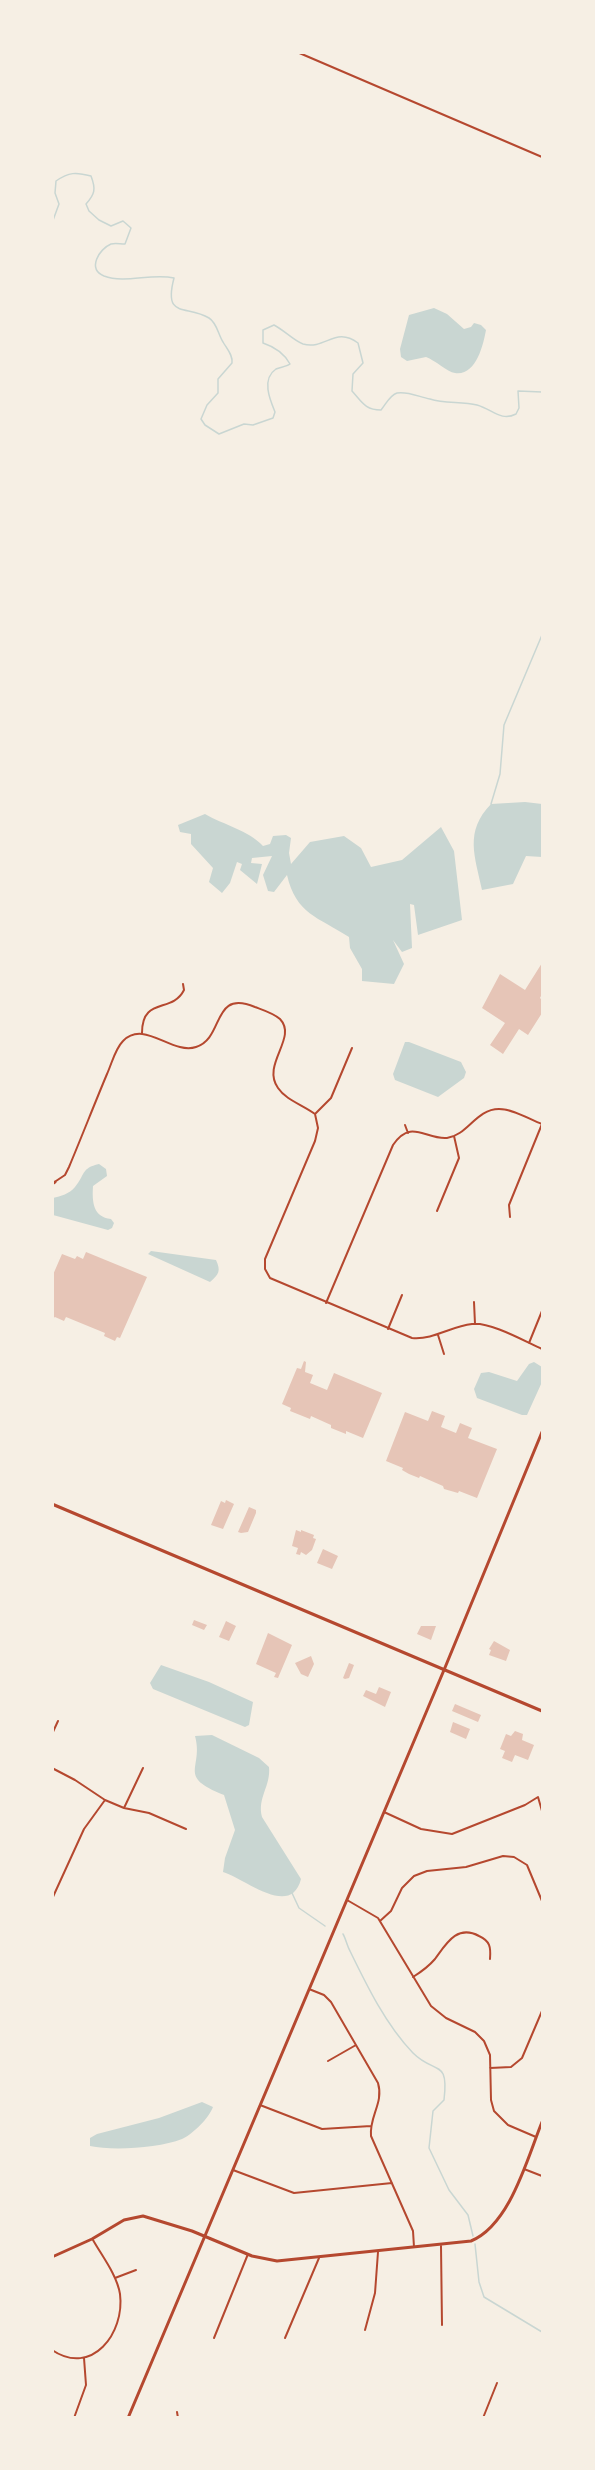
<!DOCTYPE html>
<style>
body{margin:0}
#map{position:relative;width:595px;height:2470px;overflow:hidden;background:#f6efe4;font-family:"Sofia Sans Condensed",sans-serif}
canvas{display:block}
.frame{position:absolute;inset:0;border:54px solid #f6efe4;pointer-events:none}
</style>
<div id="map">
<canvas width="595" height="2470"></canvas>
<div class="frame"></div>
</div>
<script>
const c = document.querySelector('canvas').getContext('2d');
c.lineJoin = 'round';
function fill(path, color) { c.fillStyle = color; c.fill(path, 'evenodd'); }
function stroke(path, color, width, dash) { c.strokeStyle = color; c.lineWidth = width; c.lineCap = dash ? 'butt' : 'round'; c.setLineDash(dash || []); c.stroke(path); }
fill(new Path2D(`
 M434,308L447,314L464,329L471,327L474,323L481,325L486,330C483,346 476,376 455,373C447,372 435,360 426,357L407,361L401,357L400,349L409,315Z
 M525,802L542,804V857L526,856L513,884L482,890C475,856 464,832 491,804Z
 M205,814C224,825 248,830 263,846L270,844L273,836L286,835L291,838L289,853L291,864L310,842L344,836L361,848L371,867L402,860L441,827L454,851L462,920L418,935L414,905L410,904L412,948L402,952L393,940L404,964L394,984L362,981V969L350,948L349,937C318,917 296,914 287,875L274,892L268,891L263,875L272,856L252,858L251,863L262,864L257,884L240,870L242,864L237,862L230,883L222,893L209,882L213,868L191,844V834L180,832L178,825Z
 M405,1042H409L461,1062L466,1072L464,1078L438,1097L395,1080L393,1074Z
 M99,1164L106,1169L107,1176L93,1186C92,1202 93,1217 111,1219L114,1223L112,1228L108,1230L53,1215V1198C61,1196 69,1194 75,1187C85,1175 81,1168 99,1164Z
 M151,1251L216,1260C221,1271 219,1274 210,1282L148,1254Z
 M534,1362L542,1367V1382L527,1415H522L477,1398L474,1389L481,1373L489,1372L517,1381L529,1364Z
 M161,1665L209,1682L253,1702L249,1725L245,1727L153,1689L150,1683Z
 M212,1735L259,1758L269,1767C271,1786 257,1798 262,1817L301,1879C291,1919 244,1878 223,1872L225,1858L235,1830L224,1795C176,1776 204,1769 195,1736Z
 M202,2102L213,2107C209,2118 193,2134 182,2139C159,2148 113,2151 90,2146V2138L97,2134L159,2118Z`), '#c9d6d2');
stroke(new Path2D(`
 M52,223L59,204L55,193L56,181C69,172 76,172 91,176C96,189 95,194 86,204L89,211L99,220L111,226L123,221L131,228L125,244C120,244 115,243 111,244C99,249 87,269 104,276C125,284 151,273 174,278C163,320 187,304 209,318C217,323 218,334 223,342C227,349 233,355 232,363L218,379V393L207,405L201,419L205,425L219,434L244,424L253,425L273,418L275,412C270,400 261,379 276,369C280,367 286,367 290,364C284,353 275,347 263,343V330L274,325C284,330 294,341 303,344C326,350 335,326 358,343L363,363L353,374L352,391C362,402 365,410 381,410C386,404 390,395 397,393C408,391 419,397 430,399C445,404 462,401 477,405C492,409 501,422 516,414L519,408L518,391L542,392
 M491,804L500,774L504,725L542,635
 M292,1893L299,1908L325,1926
 M343,1934C346,1939 347,1946 350,1951C367,1986 386,2025 413,2053C435,2075 449,2058 444,2100L433,2111L429,2148L449,2190L468,2215L473,2236
 M475,2244L479,2282L484,2297L542,2332`), '#c9d6d2', 1.5);
fill(new Path2D(`
 M542,963V994L540,998L542,1000V1013L528,1035L519,1029L503,1054L490,1045L505,1023L482,1008L500,974L525,990Z
 M86,1252L147,1277L120,1338L117,1337L115,1341L104,1336L105,1333L66,1317L64,1321L55,1317L52,1319V1277L62,1254L75,1259L77,1256L83,1259Z
 M304,1361L306,1362L305,1372L313,1375L310,1383L327,1390L334,1373L382,1393L363,1438L346,1431V1434L331,1428V1425L311,1416L310,1419L290,1411L291,1408L282,1404L297,1368L301,1369Z
 M432,1411L445,1416L441,1427L456,1433L460,1423L472,1428L468,1438L497,1449L477,1498L459,1491L458,1493L444,1489L443,1486L420,1476L419,1478L409,1474L402,1470L403,1468L386,1461L405,1412L428,1421Z
 M226,1500L234,1504L223,1529L211,1525L221,1501L225,1503Z
 M249,1507L256,1510V1513L248,1532L241,1533L238,1532Z
 M296,1530L301,1532V1530L314,1535L313,1538L316,1539L312,1550L306,1555L301,1552L300,1555L296,1554L298,1548L292,1546Z
 M323,1549L338,1556L332,1569L317,1563Z
 M194,1620L207,1625L204,1630L192,1625Z
 M226,1621L236,1626L229,1641L219,1637Z
 M421,1626H436L431,1640L417,1634Z
 M268,1633L292,1645L278,1678L274,1677L276,1673L256,1664Z
 M494,1641L510,1650L506,1661L489,1655L491,1650L489,1649Z
 M311,1656L314,1664L308,1677L301,1674L295,1663Z
 M349,1663L354,1665L349,1678L345,1679L343,1678Z
 M379,1687L391,1692L385,1707L363,1696L366,1690L376,1694Z
 M455,1704L481,1715L478,1722L452,1711Z
 M453,1722L470,1729L466,1739L450,1732Z
 M515,1731L523,1734L522,1740L534,1745L528,1760L515,1755L512,1762L502,1758L505,1751L500,1749L506,1734L511,1736Z`), '#e6c5b7');
stroke(new Path2D(`
 M297,52L542,157
 M142,1033C142,996 172,1014 184,990L183,984
 M315,1114L318,1128L315,1141L265,1259V1269L270,1278L412,1338C434,1340 451,1326 472,1324C491,1322 524,1341 542,1349
 M315,1114L331,1098L352,1048
 M405,1125L408,1133
 M56,1181L65,1175L69,1167C82,1136 94,1105 107,1074C112,1063 115,1049 123,1041C144,1019 172,1055 196,1047C225,1038 211,989 255,1007C263,1010 273,1013 280,1019C298,1038 261,1064 278,1088C286,1100 303,1105 315,1114
 M437,1211L459,1158L454,1136
 M510,1217L509,1205L542,1124
 M474,1302L475,1324
 M326,1303L393,1145C411,1118 426,1140 447,1138C468,1135 476,1109 499,1109C513,1109 529,1119 542,1124
 M388,1329L402,1295
 M438,1335L444,1354
 M529,1343L542,1311
 M52,1734L58,1721
 M52,1768L75,1780L105,1800L124,1808L149,1813L186,1829
 M124,1808L143,1768
 M384,1812L421,1829L452,1834L525,1805L538,1797L542,1811
 M52,1899L84,1829L105,1800
 M347,1900L378,1918L431,2006L446,2018L475,2032L484,2041L490,2055L491,2100L494,2111L508,2125L536,2137
 M380,1921L391,1911L402,1888L414,1876L427,1871L466,1867L503,1856L514,1857L527,1865L542,1901
 M413,1977C421,1972 429,1966 435,1959C446,1944 457,1924 479,1936C490,1941 491,1947 490,1959
 M309,1989L324,1995L331,2002L378,2083C384,2103 369,2116 371,2136L413,2231L414,2247
 M328,2061L356,2045
 M490,2068L511,2067L522,2058L542,2011
 M260,2105L322,2129L371,2126
 M524,2169L542,2176
 M233,2170L294,2193L392,2183
 M441,2246L442,2325
 M115,2278L136,2270
 M365,2330L375,2293L378,2252
 M214,2338L248,2254
 M285,2338L319,2258
 M52,2350C92,2377 125,2333 120,2294C117,2275 102,2256 93,2240
 M177,2412L178,2418
 M74,2418L86,2385L84,2358
 M483,2418L497,2383`), '#b5482f', 2);
stroke(new Path2D(`
 M52,1184L55,1182
 M444,1670L542,1432
 M52,2257L92,2239L124,2220L143,2216L192,2231L252,2256L277,2261L471,2241C510,2225 527,2159 542,2122`), '#b5482f', 3);
stroke(new Path2D(`
 M52,1504L542,1711
 M128,2418L444,1670`), '#b5482f', 3);
</script>
